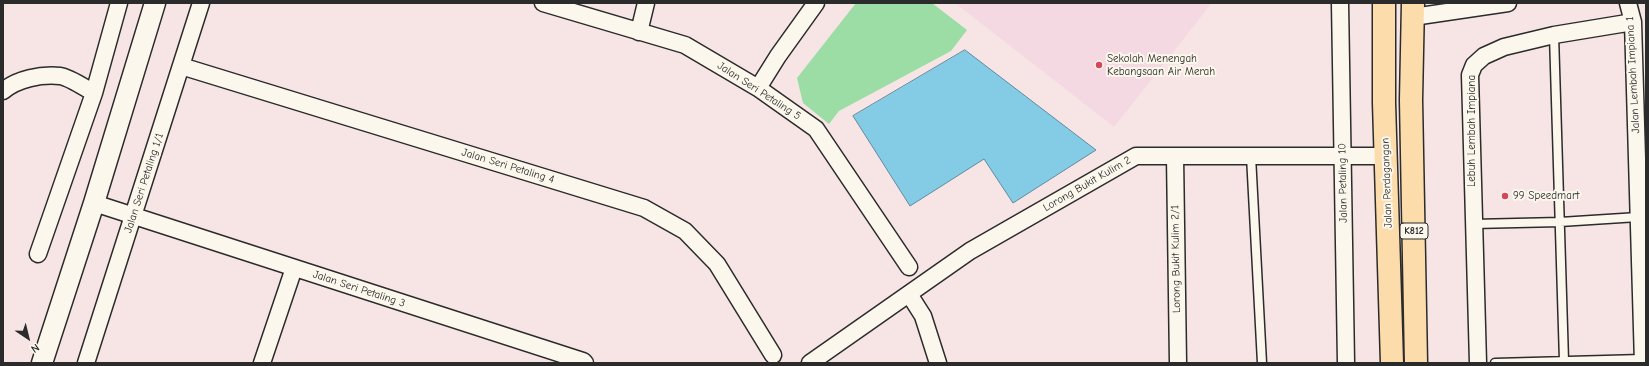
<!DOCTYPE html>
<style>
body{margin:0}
#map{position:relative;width:1649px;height:366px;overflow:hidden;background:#f7e5e6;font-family:"Comic Neue",sans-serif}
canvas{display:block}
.frame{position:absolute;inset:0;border:4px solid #2b2b2b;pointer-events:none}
.north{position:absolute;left:8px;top:318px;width:40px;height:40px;-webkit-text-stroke:3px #fbf7ec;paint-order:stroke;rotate:145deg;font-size:11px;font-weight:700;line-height:16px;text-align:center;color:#2b2b2b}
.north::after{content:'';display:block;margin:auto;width:14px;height:18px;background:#2b2b2b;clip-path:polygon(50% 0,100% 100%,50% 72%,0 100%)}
</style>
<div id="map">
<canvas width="1649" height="366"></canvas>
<div class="frame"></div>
<div class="north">N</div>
</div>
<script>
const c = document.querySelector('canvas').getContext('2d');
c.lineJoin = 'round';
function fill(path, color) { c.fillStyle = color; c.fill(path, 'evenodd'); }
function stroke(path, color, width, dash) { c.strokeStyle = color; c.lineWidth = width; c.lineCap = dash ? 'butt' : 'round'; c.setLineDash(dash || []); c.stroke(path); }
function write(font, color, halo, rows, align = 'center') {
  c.font = font + ' "Comic Neue",sans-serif'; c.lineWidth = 4; c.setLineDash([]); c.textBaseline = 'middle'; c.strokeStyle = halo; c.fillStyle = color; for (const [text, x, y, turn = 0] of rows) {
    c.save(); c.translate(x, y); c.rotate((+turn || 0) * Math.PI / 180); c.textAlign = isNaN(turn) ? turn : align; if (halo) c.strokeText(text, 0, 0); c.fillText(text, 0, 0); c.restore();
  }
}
fill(new Path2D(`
 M955,3H1212L1114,127Z`), '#f5d9e2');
fill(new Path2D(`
 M856,3H932L967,30L951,51L839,111L829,124L803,103L797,78Z`), '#9cdca5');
const water = new Path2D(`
 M965,50L1096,150L1013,203L984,159L910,206L853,116Z`);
fill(water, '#84cbe5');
stroke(water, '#608b9b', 1);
const service = new Path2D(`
 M1554,35L1564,361
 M1251,156L1262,363
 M1473,224L1560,222L1638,217
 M1495,363L1642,359`);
const minor = new Path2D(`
 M543,3L685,45L758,88L816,129L909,267
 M1340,3L1346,363
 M1628,3L1633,22L1643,363
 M1413,17L1508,3
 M639,32L646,3
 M181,66L644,208L685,231L717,264L773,355
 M758,88L778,56L816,3
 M3,91C17,79 41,74 60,76C69,77 85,88 94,93
 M1175,156L1178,363
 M94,203L583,361L585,363
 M38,254L94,93L119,3
 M909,294L923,316L938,363
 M86,363L201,3
 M262,363L294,268
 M810,363L970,251L1136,156H1386
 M1478,363L1470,75L1474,65L1484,56L1504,47L1554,35L1633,22`);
const tertiary = new Path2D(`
 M42,363L94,203L155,3`);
const primary = new Path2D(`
 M1384,3V103L1392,363
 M1413,3L1411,100L1416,363`);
stroke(service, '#2b2b2b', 11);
stroke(minor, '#2b2b2b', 19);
stroke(tertiary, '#2b2b2b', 23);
stroke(primary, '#2b2b2b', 25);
stroke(service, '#fbf7ec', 8);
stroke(minor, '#fbf7ec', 16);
stroke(tertiary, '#fbf7ec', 20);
stroke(primary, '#fddcac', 22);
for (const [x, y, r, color] of [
 [1099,65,4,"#d1495b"],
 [1505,196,4,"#d1495b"]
]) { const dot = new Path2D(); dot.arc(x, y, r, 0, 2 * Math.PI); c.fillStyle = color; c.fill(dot); stroke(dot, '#fbf7ec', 1.5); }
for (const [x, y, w] of [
 [1414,231,28]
]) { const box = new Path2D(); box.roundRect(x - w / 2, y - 8, w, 16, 3); c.fillStyle = '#fbf7ec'; c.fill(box); stroke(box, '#2b2b2b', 1); }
write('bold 10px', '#2b2b2b', null, [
 ["K812",1414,231]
]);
write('11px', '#2b2b2b', '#fbf7ec', [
 ["Sekolah Menengah",1107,59],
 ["Kebangsaan Air Merah",1107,72],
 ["99 Speedmart",1513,196]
], 'left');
write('11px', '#2b2b2b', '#fbf7ec', [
 ["Jalan Lembah Impiana 1",1633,75,-93],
 ["Jalan Seri Petaling 5",759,91,33],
 ["Lebuh Lembah Impiana",1472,131,-90],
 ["Jalan Seri Petaling 4",508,166,17],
 ["Jalan Seri Petaling 1/1",144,183,-72],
 ["Jalan Petaling 10",1343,183,-91],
 ["Jalan Perdagangan",1387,183,-92],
 ["Lorong Bukit Kulim 2",1087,184,-30],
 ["Lorong Bukit Kulim 2/1",1176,259,-91],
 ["Jalan Seri Petaling 3",359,289,18]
]);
</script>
